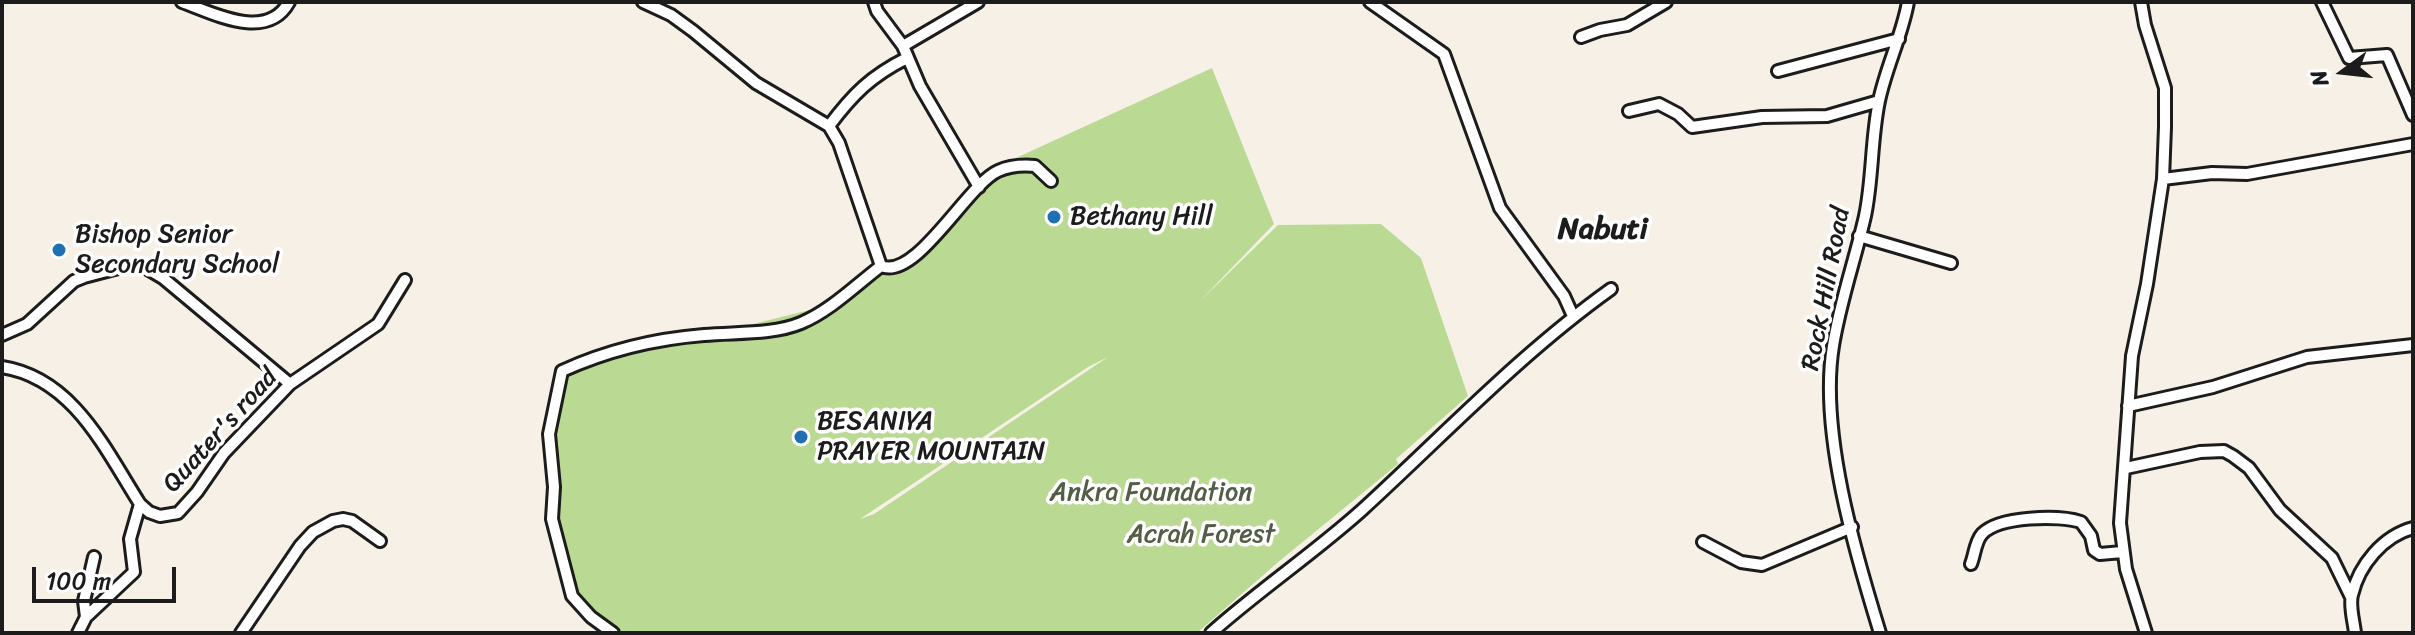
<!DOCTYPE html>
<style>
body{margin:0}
#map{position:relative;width:2415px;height:635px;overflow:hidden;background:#f6f0e7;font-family:Sriracha,sans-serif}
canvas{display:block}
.frame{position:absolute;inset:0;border:4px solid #1c1c1c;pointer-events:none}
.north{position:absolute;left:2303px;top:32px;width:80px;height:80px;-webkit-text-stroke:6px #fff;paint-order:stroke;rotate:255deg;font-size:22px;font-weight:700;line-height:32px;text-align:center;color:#1c1c1c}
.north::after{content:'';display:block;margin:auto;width:28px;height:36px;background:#1c1c1c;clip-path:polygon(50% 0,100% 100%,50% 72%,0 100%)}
.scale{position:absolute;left:32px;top:567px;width:144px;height:36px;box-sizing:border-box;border:4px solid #1c1c1c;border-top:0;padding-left:10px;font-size:24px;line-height:28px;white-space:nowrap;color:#1c1c1c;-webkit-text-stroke:6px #fff;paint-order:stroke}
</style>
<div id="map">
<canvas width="2415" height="635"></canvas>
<div class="frame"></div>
<div class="north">N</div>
<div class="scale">100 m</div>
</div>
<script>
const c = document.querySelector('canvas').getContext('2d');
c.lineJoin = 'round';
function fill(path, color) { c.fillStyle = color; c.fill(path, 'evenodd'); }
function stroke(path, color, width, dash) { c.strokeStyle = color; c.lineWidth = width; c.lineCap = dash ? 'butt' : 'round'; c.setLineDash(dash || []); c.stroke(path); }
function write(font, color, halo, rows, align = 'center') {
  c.font = font + ' Sriracha,sans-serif'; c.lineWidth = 7; c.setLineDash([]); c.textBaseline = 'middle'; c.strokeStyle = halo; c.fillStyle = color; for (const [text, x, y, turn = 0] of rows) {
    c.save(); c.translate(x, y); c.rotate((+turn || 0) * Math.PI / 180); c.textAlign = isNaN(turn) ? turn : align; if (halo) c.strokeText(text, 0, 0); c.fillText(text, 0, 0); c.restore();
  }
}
fill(new Path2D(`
 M1212,68L1274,224L1200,301L1278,225L1381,224L1421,258L1468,396L1396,459L1398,464L1277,563L1197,633H620L572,596L552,519L548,433L562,371L830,305L900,264L981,174ZM1108,357L874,514L860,519L1088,367Z`), '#bada93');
const minor = new Path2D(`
 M182,2C213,13 267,42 289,2
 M643,2L671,15L693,31L756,83L829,126L839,143L881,266C916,281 967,185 998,171C1009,166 1023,165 1035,166L1051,181
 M874,2L877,11L903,46L920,86L979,187
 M1370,2L1444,54L1500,208L1564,296L1573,316
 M2141,2L2145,25L2165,88V127L2163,179L2147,284L2132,356L2120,523L2126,569L2146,633
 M2322,2L2349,58L2387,55L2413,115
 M1581,37L1600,30L1627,25L1666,2
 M903,46L978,2
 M1778,71L1899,39
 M1629,111L1659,104L1678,114L1692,127L1762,117L1827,116L1879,101
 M829,126C853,94 871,76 907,58
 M2163,179L2212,173L2247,174L2413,144
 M1859,236L1951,263
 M2,335L27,324L74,281L84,277L126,266L141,265L163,278L290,384
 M2,367C73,378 105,449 140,504L149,512L160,516L178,513L197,492L224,453L290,384L378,324L405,280
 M2128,406L2213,387L2307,357L2413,345
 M2126,468L2200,452L2224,451L2233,456L2249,468L2280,510L2332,558L2351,597
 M1703,542L1741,562L1762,565L1852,527
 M1971,564C1975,554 1975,542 1982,534C1999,516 2059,515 2081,522L2091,536L2094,550L2100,554L2122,552
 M86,617L84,601L94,557
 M78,633L86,617L134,572L130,539L140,504
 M241,633L300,546L313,532L333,521L343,519L352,521L380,541
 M613,633L591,617L572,596L552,519L554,487L549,434L562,371C608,350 654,339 704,335C735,332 772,335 801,323C830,311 856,285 881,266
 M1211,633C1259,590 1313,554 1362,510C1444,435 1520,354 1611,289
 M1880,633C1855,552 1819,431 1833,346C1840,302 1855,260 1865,216C1873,178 1871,139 1879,101C1886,67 1902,36 1908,2
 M2355,633C2354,622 2349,606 2352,595C2359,565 2383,536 2413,528`);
stroke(minor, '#1c1c1c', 16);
stroke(minor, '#fff', 10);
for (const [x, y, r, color] of [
 [1054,217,8,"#1f6fb2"],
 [59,250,8,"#1f6fb2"],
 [801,437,8,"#1f6fb2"]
]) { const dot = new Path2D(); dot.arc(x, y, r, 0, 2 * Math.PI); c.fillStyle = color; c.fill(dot); stroke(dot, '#fff', 3); }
write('26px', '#1c1c1c', '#fff', [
 ["Bethany Hill",1070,217],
 ["Bishop Senior",75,235],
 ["Secondary School",75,265],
 ["BESANIYA",817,422],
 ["PRAYER MOUNTAIN",817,452]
], 'left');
write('26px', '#1c1c1c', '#fff', [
 ["Rock Hill Road",1827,289,-79],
 ["Quater's road",221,431,-48]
]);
write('26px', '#535e46', '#fff', [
 ["Ankra Foundation",1151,493],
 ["Acrah Forest",1201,535]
]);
write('bold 30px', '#1c1c1c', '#fff', [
 ["Nabuti",1603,230]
]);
</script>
